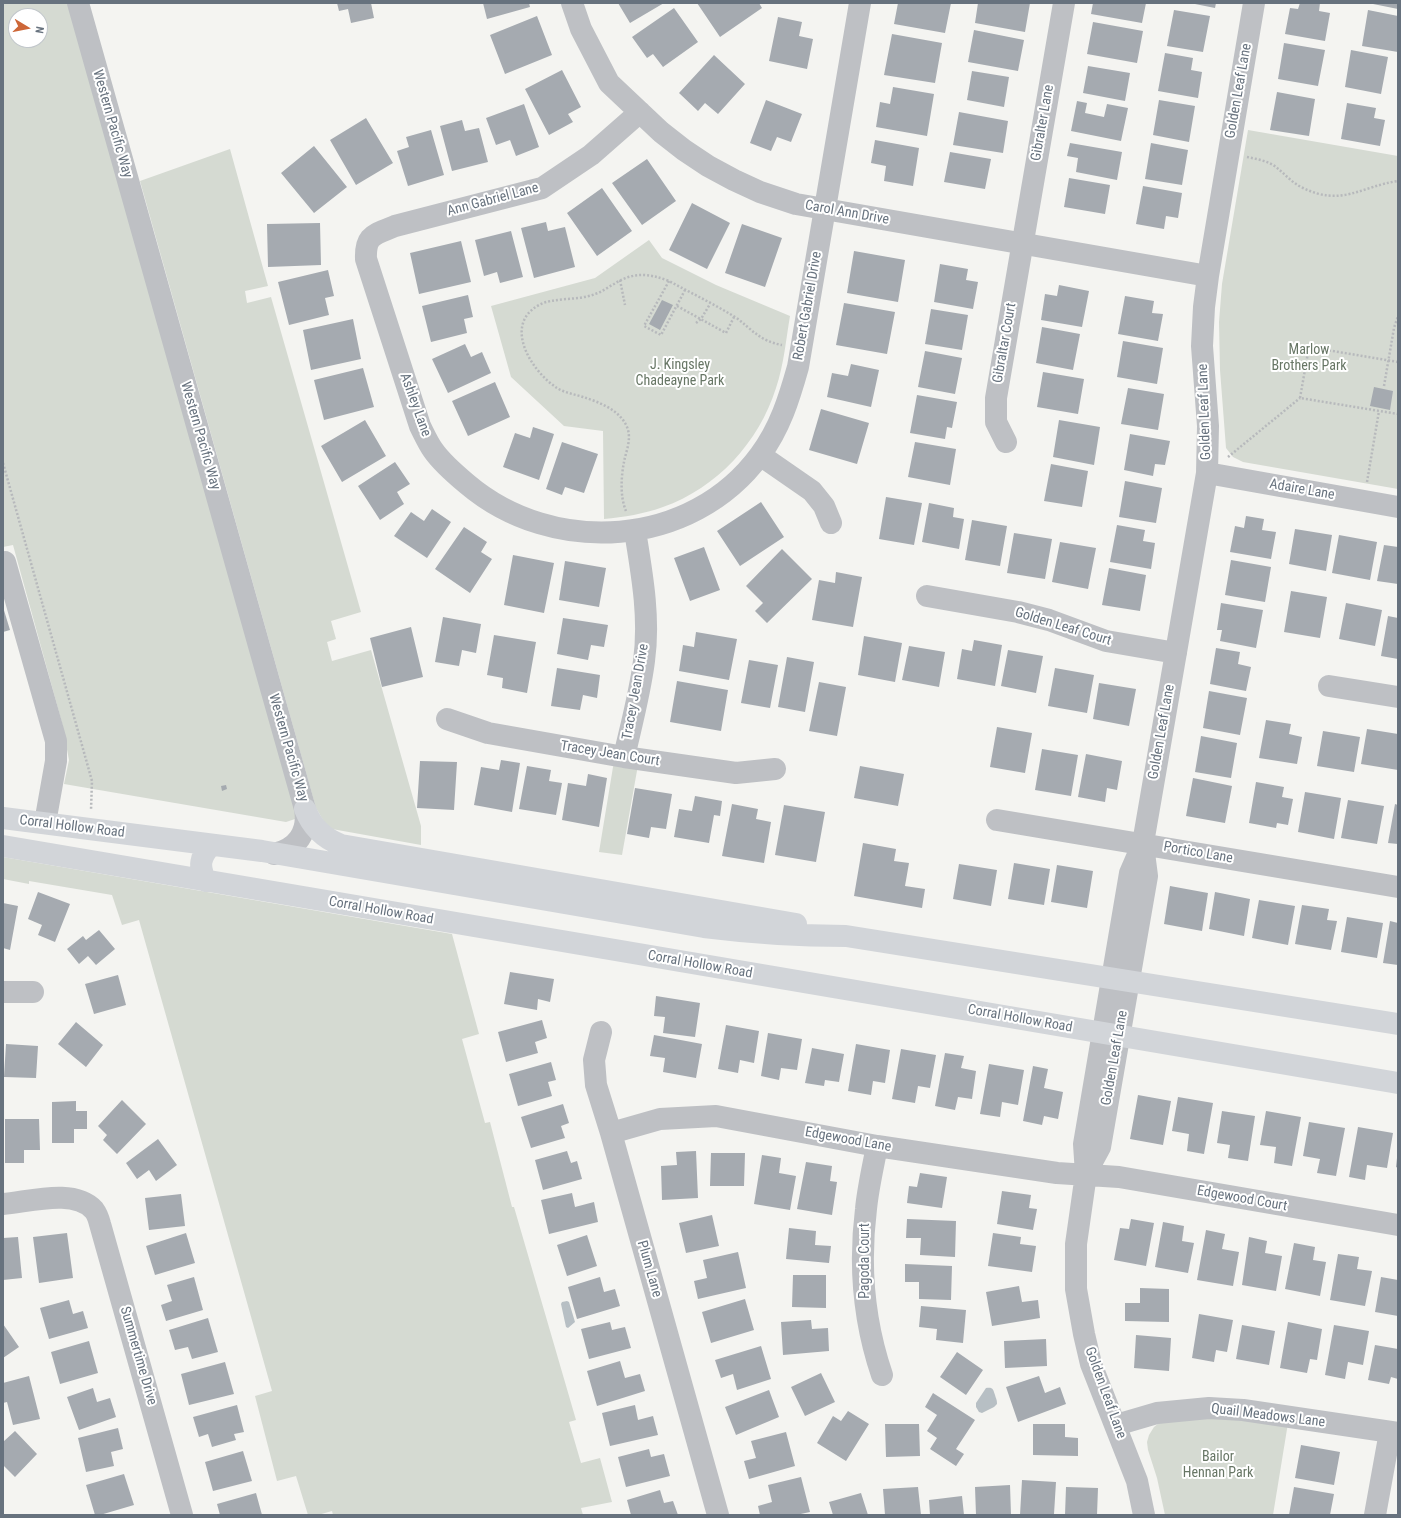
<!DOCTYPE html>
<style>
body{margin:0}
#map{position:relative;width:1401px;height:1518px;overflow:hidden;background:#f4f4f1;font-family:"Roboto Condensed",sans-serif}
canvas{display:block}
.frame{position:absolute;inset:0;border:4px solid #67727e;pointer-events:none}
.north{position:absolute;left:8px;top:8px;width:40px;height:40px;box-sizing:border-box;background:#fff;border:1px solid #c2c7cb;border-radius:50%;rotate:100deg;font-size:11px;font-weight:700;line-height:16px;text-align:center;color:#67727e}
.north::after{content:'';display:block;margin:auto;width:14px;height:18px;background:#cd6738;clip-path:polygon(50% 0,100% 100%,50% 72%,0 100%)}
</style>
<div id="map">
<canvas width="1401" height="1518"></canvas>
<div class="frame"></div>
<div class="north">N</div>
</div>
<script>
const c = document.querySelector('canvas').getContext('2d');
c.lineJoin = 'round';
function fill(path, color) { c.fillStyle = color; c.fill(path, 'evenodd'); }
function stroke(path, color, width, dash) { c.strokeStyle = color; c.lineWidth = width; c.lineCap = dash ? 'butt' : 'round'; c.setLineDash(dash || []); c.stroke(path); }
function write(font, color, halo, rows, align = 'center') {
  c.font = font + ' "Roboto Condensed",sans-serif'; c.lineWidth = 4; c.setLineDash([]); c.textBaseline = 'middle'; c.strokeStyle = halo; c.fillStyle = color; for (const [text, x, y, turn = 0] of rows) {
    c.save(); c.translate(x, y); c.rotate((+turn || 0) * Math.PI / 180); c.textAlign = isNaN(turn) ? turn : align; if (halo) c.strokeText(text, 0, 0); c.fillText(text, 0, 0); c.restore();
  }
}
fill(new Path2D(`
 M3,3H72L298,802L295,819L286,822L64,784L69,760L62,723L13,545L3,547ZM16,16H40V40H16Z
 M1248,130L1398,156V489L1243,462L1233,457L1226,448L1220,370L1219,322L1222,284Z
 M230,149L268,286L245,291L247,303L271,297L361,612L331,621L336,639L327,642L332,661L371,650L421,826V845L332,829L327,827L316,808L140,181Z
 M649,240L662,258L716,285L790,316C786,339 784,364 776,388C759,442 717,488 663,507C644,514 624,517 604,519L603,431L564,426L511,377L491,306L595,278Z
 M614,761L638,765L622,855L599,852Z
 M3,857L452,934L479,1034L462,1039L485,1123L490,1122L512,1207H514L576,1420L569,1422L581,1463L600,1458L612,1502L581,1508L583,1515H333L332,1511L318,1515H308L296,1476L277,1481L255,1396L272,1391L139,920L122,925L112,895L29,881V884L3,879Z
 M1199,1416L1288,1423L1273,1515H1165L1157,1478L1148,1450L1147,1442L1149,1435L1154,1427L1159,1423Z`), '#d5dad2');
fill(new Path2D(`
 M567,1301L569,1302L575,1322L568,1328L566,1327L561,1304L562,1302Z
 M986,1388C993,1387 993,1389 995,1395C996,1399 997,1399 997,1404L994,1407L982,1413L979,1412L976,1407V1403Z`), '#b7bfc4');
fill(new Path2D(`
 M337,3H371L374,18L351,23L348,9L339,11Z
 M483,3H529L530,7L487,19Z
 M618,3H664L630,23Z
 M697,3H759L762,8L720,37Z
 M898,3H951L945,33L894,24Z
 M978,3H1030L1025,32L975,23Z
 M1093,3H1146L1142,23L1091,14Z
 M1190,3H1216L1215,8Z
 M1300,3H1320L1319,11L1330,13L1325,41L1285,34L1290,8L1298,9Z
 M1373,3H1398V9L1373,4Z
 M674,8L698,42L663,67L653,54L647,58L632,37Z
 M1174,10L1210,16L1203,52L1167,46Z
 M1368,10L1398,16V52L1362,46Z
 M537,16L552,55L505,74L490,35Z
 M778,17L802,22L799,36L813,39L807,69L769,61Z
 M1093,22L1143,31L1137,63L1087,54Z
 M974,30L1024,40L1018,71L968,62Z
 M892,34L942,43L935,83L884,75Z
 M1284,43L1325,50L1318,86L1278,79Z
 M1351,50L1388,57L1381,94L1345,87Z
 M1165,53L1193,58L1191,70L1202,72L1198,98L1158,91Z
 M714,55L745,84L718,114L705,103L698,111L679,93Z
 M1088,66L1130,73L1125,101L1083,93Z
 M562,70L581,107L568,114L573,122L549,135L525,89Z
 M972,71L1009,77L1004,107L967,100Z
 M893,87L934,94L927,136L876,127L880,102L890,104Z
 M1277,92L1315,99L1309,136L1270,130Z
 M766,100L802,114L791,142L777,137L771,151L750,143Z
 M1159,100L1195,106L1189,142L1153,135Z
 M1077,101L1087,103L1085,113L1104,117L1107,104L1128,108L1121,141L1071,131Z
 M1347,103L1376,108L1374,118L1385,120L1380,146L1341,139Z
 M524,104L539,147L516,156L510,140L496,145L486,118Z
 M959,112L1008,121L1003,153L953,145Z
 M366,118L393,163L356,185L330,140Z
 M462,120L465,131L479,128L488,162L452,171L440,126Z
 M431,130L444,175L408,186L397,151L409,147L406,137Z
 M875,140L919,148L913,186L884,181L886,166L871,163Z
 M1070,143L1122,152L1117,180L1076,172L1078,158L1067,156Z
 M1151,143L1188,150L1182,185L1145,179Z
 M314,146L347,187L314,213L281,173Z
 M950,152L991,159L985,189L944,182Z
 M647,159L676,201L642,225L612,183Z
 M1069,178L1110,185L1105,214L1064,207Z
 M1143,186L1182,193L1178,218L1166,216L1164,229L1136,224Z
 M602,188L632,231L597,256L567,213Z
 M692,203L730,223L707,269L669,250Z
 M546,222L548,231L565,227L575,267L534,278L521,228Z
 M320,223L321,265L268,267L267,224Z
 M742,224L782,238L765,287L725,273Z
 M511,231L523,277L500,283L497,272L484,276L475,240Z
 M461,241L471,282L419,294L410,253Z
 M854,251L905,260L898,302L847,293Z
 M940,264L968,269L966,280L978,282L973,309L934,302Z
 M328,270L334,296L325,298L329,315L289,325L278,282Z
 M1059,285L1089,291L1082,327L1041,320L1045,294L1057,296Z
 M468,295L473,317L464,319L467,333L431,342L422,306Z
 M1125,296L1154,301L1152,313L1163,314L1158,341L1118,334Z
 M662,300L673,305L660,330L649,324Z
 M844,303L895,312L887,354L836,345Z
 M931,309L968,315L962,350L925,344Z
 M353,319L361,359L311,370L303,330Z
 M1042,327L1080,334L1073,370L1036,363Z
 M1123,341L1163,348L1157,384L1117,377Z
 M465,344L471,357L482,352L491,373L448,393L432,359Z
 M925,351L962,358L955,394L918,387Z
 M851,364L879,370L871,407L827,397L832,373L848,376Z
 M363,368L374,407L324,420L314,380Z
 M1043,372L1084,379L1078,414L1037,407Z
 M495,382L510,417L468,436L452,401Z
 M1374,387L1393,391L1390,410L1370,406Z
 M1128,388L1164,394L1158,430L1121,424Z
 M917,395L957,402L952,428L947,427L945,439L910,433Z
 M821,409L869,423L857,464L809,450Z
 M365,420L386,456L342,482L321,446Z
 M1059,420L1100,427L1094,465L1053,457Z
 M533,427L554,434L539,480L503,467L515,433L530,438Z
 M1130,434L1170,441L1165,465L1155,464L1153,476L1124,470Z
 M562,442L598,454L584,493L565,487L562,495L546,489Z
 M915,442L956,449L950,485L908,477Z
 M395,462L410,484L397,492L404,504L380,520L358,486Z
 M1051,464L1088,471L1082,507L1044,501Z
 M1125,481L1162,488L1156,523L1119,517Z
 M886,497L922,503L914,545L879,539Z
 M761,502L784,537L740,566L717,531Z
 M929,503L954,508L953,517L964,519L959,549L922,542Z
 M432,509L451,522L427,558L394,536L411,512L424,521Z
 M1246,516L1264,519L1262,530L1276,532L1271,559L1230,552L1235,526L1244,528Z
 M972,520L1007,526L1000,566L965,560Z
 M1117,525L1145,530L1143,541L1155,543L1151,569L1110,562Z
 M464,527L487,542L481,552L492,559L470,593L435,569Z
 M1295,529L1332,535L1326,571L1289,564Z
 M1014,533L1052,539L1045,579L1007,573Z
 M1339,535L1377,542L1370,580L1332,573Z
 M1060,542L1096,548L1088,589L1052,582Z
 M1384,545L1398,547V584L1377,581Z
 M704,547L720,590L690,601L674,558Z
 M782,549L812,579L767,623L755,611L763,603L746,586Z
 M513,555L554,563L544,613L504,605Z
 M1231,560L1271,567L1265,602L1225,595Z
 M565,561L606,568L599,607L559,600Z
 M1109,568L1146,575L1140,611L1102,605Z
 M836,572L862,577L853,627L812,620L819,580L835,583Z
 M1291,591L1327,597L1320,638L1284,632Z
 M1221,603L1263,610L1256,648L1220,641L1222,630H1217Z
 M1346,603L1382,610L1375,646L1339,639Z
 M3,607L10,630L3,632Z
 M1388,616L1398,618V659L1381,656Z
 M443,617L481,624L476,653L462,650L459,666L435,662Z
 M563,618L608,625L604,647L591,645L588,660L557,654Z
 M411,627L423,677L382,687L370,638Z
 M696,632L737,639L729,680L679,671L683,645L694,647Z
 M494,635L536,642L527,693L502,688L503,678L487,675Z
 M864,636L902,643L895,682L858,675Z
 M974,640L1002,645L995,686L957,679L962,649L972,651Z
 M909,646L945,652L939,687L902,680Z
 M1216,648L1240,652L1238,664L1251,667L1246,691L1210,684Z
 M1008,650L1043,656L1036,693L1001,686Z
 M787,657L814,662L805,712L778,707Z
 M749,660L778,665L770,708L741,703Z
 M557,668L600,675L597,698L583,695L580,710L551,706Z
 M1055,668L1094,675L1087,713L1048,706Z
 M677,681L728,690L721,731L670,722Z
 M819,682L846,687L837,736L809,731Z
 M1099,683L1136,689L1129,726L1093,719Z
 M1209,691L1247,698L1240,735L1203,728Z
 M1266,720L1291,724L1289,734L1302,737L1297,764L1259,758Z
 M997,727L1032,733L1025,773L990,767Z
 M1367,729L1398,734V770L1361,764Z
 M1323,731L1360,737L1354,772L1317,766Z
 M1201,736L1237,743L1231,778L1195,772Z
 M1042,749L1078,755L1071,796L1035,790Z
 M1086,754L1122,761L1117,790L1107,788L1105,802L1078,797Z
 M501,760L520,763L512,812L474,805L481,767L499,770Z
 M420,761L457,762L454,810L417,808Z
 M527,766L551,770L549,781L562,783L556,815L519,809Z
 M860,766L904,774L898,806L854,798Z
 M588,774L607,778L599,827L562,820L568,783L586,786Z
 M1193,778L1232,786L1225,823L1186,816Z
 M1256,782L1284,787L1282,797L1293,799L1288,825L1277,823L1276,828L1249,823Z
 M226,785L227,789L222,791L221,786Z
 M635,788L672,794L666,829L651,827L649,838L627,834Z
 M1305,792L1341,798L1334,839L1298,832Z
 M695,796L722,801L720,816L714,815L709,843L674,837L679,809L692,811Z
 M1348,800L1384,806L1377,844L1341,838Z
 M732,804L758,809L756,819L771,822L764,863L722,856Z
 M1395,804L1398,805V844L1388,843Z
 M784,805L825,812L816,862L775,855Z
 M863,843L896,849L894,861L909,863L905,886L925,889L922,908L854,896Z
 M1014,863L1050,869L1044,905L1008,899Z
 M959,864L997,870L991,906L953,899Z
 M1057,865L1093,871L1087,908L1051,902Z
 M1170,886L1208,893L1202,931L1164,924Z
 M38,892L70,904L55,942L38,935L42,925L28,919Z
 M1215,892L1250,899L1244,936L1209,929Z
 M1259,900L1295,906L1288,945L1252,938Z
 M3,903L18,906L10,950L3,948Z
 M1302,905L1329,909L1327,920L1337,921L1331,950L1295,944Z
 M1347,917L1383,923L1377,958L1341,952Z
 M1390,921L1398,923V965L1383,963Z
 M99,930L115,949L96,965L88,956L79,964L67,949L83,936L86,940Z
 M510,972L554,979L550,1002L538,999L537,1010L504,1004Z
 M118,975L126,1005L94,1014L85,984Z
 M656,996L700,1003L695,1037L663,1033L665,1017L654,1016Z
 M542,1020L547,1038L535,1042L538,1053L506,1062L498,1032Z
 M76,1022L103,1045L86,1067L58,1044Z
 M726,1025L759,1031L754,1063L740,1060L738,1073L718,1069Z
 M768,1033L802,1039L797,1070L781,1068L779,1080L761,1076Z
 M654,1035L702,1044L696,1078L663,1072L665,1058L650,1056Z
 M6,1044L38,1046L36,1078L4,1077Z
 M856,1044L890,1050L885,1083L873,1081L871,1095L848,1091Z
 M812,1048L844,1054L839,1082L825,1080L824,1086L805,1083Z
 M901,1049L936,1055L930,1088L918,1086L915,1103L892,1099Z
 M945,1053L964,1056L961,1068L976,1071L972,1099L958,1097L955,1110L935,1106Z
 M551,1062L556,1080L548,1082L552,1096L518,1106L509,1074Z
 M989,1064L1024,1070L1018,1105L1002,1102L1000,1117L980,1114Z
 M1033,1066L1048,1069L1044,1088L1063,1092L1058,1119L1044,1116L1042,1125L1023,1121Z
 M1138,1095L1171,1101L1163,1145L1130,1139Z
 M1178,1097L1213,1103L1204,1154L1187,1151L1189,1134L1172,1131Z
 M122,1100L146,1124L117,1154L103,1140L107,1135L98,1126Z
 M76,1101V1111H87V1129H74V1143H52V1102Z
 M563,1104L569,1123L561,1126L565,1138L531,1148L521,1117Z
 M1222,1111L1255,1116L1248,1161L1228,1158L1230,1145L1217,1143Z
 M1266,1111L1301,1117L1292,1166L1274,1163L1276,1147L1260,1145Z
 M5,1119H39L40,1150H24V1163H5Z
 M1309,1122L1345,1128L1336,1176L1317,1173L1320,1159L1303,1156Z
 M1358,1127L1393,1133L1387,1168L1367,1165L1365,1180L1349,1177Z
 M158,1139L177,1165L156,1181L149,1170L137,1179L126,1163Z
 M567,1151L571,1163L577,1161L582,1179L543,1190L535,1160Z
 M696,1151L698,1198L662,1200L661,1166L677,1165L676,1152Z
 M711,1153H745L744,1186H710Z
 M762,1155L781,1158L779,1173L796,1176L790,1210L754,1204Z
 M1397,1158H1398V1168L1396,1167Z
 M806,1162L832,1166L830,1181L837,1182L832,1215L797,1209Z
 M920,1173L947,1177L942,1208L907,1203L909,1186L917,1187Z
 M1002,1191L1031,1195L1029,1208L1037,1209L1033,1230L997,1224Z
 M572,1193L575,1207L594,1202L598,1222L549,1234L541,1200Z
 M181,1194L185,1226L149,1230L145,1198Z
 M712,1215L719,1246L686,1253L679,1223Z
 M907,1219L956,1221L955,1257L920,1255L921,1238H906Z
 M1131,1219L1154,1223L1146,1266L1114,1260L1120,1228L1129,1229Z
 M1163,1222L1184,1226L1182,1241L1194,1243L1188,1273L1155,1267Z
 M789,1228L816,1231L815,1245L831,1246L829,1263L786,1259Z
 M1206,1230L1225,1234L1222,1249L1239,1252L1233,1286L1197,1280Z
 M67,1233L73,1278L39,1283L33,1237Z
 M186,1233L195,1263L155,1275L146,1246Z
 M993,1233L1021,1237L1020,1244L1036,1246L1032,1272L988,1266Z
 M587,1235L597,1266L567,1276L557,1245Z
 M18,1237L22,1278L3,1280V1238Z
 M1249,1237L1267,1241L1265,1253L1282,1256L1276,1291L1242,1285Z
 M1294,1243L1315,1247L1313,1260L1326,1262L1320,1296L1285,1289Z
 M738,1252L746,1288L698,1299L694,1281L707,1278L703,1260Z
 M1338,1254L1359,1257L1357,1269L1372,1271L1365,1306L1330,1300Z
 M905,1264L952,1266L951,1300L919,1299V1282H905Z
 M793,1275H826V1308L792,1307Z
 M194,1277L203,1310L166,1321L161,1305L172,1301L167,1285Z
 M600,1277L604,1292L615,1289L620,1306L577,1319L568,1287Z
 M1381,1277L1398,1280V1316L1375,1312Z
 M1019,1286L1022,1302L1038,1300L1040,1318L992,1326L986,1292Z
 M1140,1288L1169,1289V1322L1125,1321V1303H1140Z
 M745,1299L754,1330L711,1343L702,1312Z
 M69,1300L73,1314L83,1311L88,1328L49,1339L40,1308Z
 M921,1306L966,1310L963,1343L936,1340L937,1329L919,1327Z
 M1199,1314L1233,1320L1227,1352L1216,1350L1214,1362L1192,1358Z
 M208,1318L218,1352L192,1359L188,1347L175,1350L169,1330Z
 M811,1320L812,1329L828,1328L829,1351L783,1355L781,1322Z
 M610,1322L612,1330L625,1327L631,1348L589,1359L581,1329Z
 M1288,1322L1322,1329L1317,1360L1310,1359L1307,1373L1280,1368Z
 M3,1324L19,1347L3,1358Z
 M1242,1325L1275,1331L1269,1365L1236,1359Z
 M1334,1325L1369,1331L1363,1365L1348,1362L1345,1379L1325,1375Z
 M1136,1335L1171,1338L1169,1371L1134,1368Z
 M1046,1339L1047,1366L1005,1368L1004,1341Z
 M89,1341L98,1373L60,1384L51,1352Z
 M1375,1345L1398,1349V1379L1391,1377L1389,1384L1368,1380Z
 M761,1346L771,1379L737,1390L733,1374L721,1378L715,1360Z
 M957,1352L983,1370L966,1395L940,1377Z
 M620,1361L625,1378L640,1374L645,1391L597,1406L587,1371Z
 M225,1362L234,1394L189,1405L181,1374Z
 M821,1373L835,1402L805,1416L791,1387Z
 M29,1376L40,1419L13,1425L7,1402L3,1403V1383Z
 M1039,1376L1045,1393L1060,1387L1066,1404L1018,1422L1006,1387Z
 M93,1388L97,1402L110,1398L116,1417L79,1430L67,1397Z
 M769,1390L779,1417L736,1435L725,1407Z
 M933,1393L975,1420L956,1449L964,1454L956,1466L930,1449L937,1438L927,1431L937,1415L925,1407Z
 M237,1405L244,1432L234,1434L236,1440L212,1447L208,1434L199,1437L193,1417Z
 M635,1405L638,1420L653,1416L658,1435L610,1446L602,1413Z
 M848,1411L869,1424L846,1461L817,1443L833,1416L841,1421Z
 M885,1424H919L920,1456L886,1457Z
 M1033,1424H1065V1437L1078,1438V1456L1033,1455Z
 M118,1428L123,1449L111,1452L114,1466L86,1472L78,1438Z
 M15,1431L37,1454L15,1477L3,1465V1442Z
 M786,1432L795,1466L749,1479L744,1461L756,1458L751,1441Z
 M1301,1445L1340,1452L1334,1485L1295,1478Z
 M649,1449L651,1457L664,1454L670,1476L626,1487L618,1457Z
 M243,1451L252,1481L213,1491L205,1462Z
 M124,1474L134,1505L100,1515H95L86,1485Z
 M801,1477L810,1512L796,1515H760L758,1506L772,1502L768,1485Z
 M1022,1480L1056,1482L1054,1514L1020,1515Z
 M1010,1485L1011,1515H976L975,1487Z
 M918,1487L921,1515H885L883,1489Z
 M1066,1487L1098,1488L1097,1515H1065Z
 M1294,1487L1334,1494L1330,1515H1289Z
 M660,1490L664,1503L673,1501L678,1515H631L627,1500Z
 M256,1493L262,1515H220L217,1504Z
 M861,1493L868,1515H833L829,1502Z
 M962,1496L964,1515H930L929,1500Z`), '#a5aab0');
stroke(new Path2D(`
 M1247,157C1257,159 1268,161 1276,167C1285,174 1292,183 1303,188C1342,207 1362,186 1398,181
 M620,280L625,305
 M669,281L644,326L661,335L685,290
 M677,306L726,333L734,317
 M696,323L701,319L710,304
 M1398,362L1309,347L1300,398L1398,414
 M1384,386L1394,328L1398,316
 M1228,457L1300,398
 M3,463L92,781L91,810
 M1367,482L1379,411
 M626,511C620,497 621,477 624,462C626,451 632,439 627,427C620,410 599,402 583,397C574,394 565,393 557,388C532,372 502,325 539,305C553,297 578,301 595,294C602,292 608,287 614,284C633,272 648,273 669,281C691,293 714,304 735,317C752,329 759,341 782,345`), '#b7b9bc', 2.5, [2, 2]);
stroke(new Path2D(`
 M78,3L305,809C309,832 297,849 274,854
 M572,3L581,29L609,83L661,132L684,150L708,166L734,180L760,192L796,204L1208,276
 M640,112L591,155L542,188L395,226C375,235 365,234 366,259L420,426C424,434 428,443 433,450C442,463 455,474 467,484C553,557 692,548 760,455C780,428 789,399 798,367L860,3
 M1006,442L996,422V398L1064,3
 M760,455L812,491L824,506L831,523
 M1207,473L1398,507
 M5,562L56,741V761L45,823
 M927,596L1018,612L1049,620L1106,641L1176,653
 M1329,686L1398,697
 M447,719L488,733L624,757L736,773L775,769
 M624,757C631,726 640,693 644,661C650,618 642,574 635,531
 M997,820L1398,887
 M3,992H33
 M601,1032L594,1060L596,1085L611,1133L718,1515
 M611,1133L660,1119L716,1116L877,1146L1057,1173L1119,1177L1398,1225
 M877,1146C873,1167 868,1188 866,1209C859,1265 864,1322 882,1375
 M1086,1173L1100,1147L1147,876L1143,845
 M3,1204C29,1202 74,1188 94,1210C97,1214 99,1220 100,1224L182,1515
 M1116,1425L1157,1413L1209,1408L1243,1410L1398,1433
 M1144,1515L1137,1481L1091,1364L1084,1334L1076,1289V1244L1086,1174L1084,1144L1130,873L1143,843L1207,473L1208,426L1202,346L1204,307L1208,276L1254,3
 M1375,1515L1390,1432`), '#bec0c4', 22);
stroke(new Path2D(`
 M305,809C312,827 323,838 341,845L796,924
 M3,818L262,851L704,927C752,933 798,936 846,936L1398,1024
 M3,846L1398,1083
 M206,881C198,866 200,857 211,845`), '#d2d5d9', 22);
write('14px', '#67727e', '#fff', [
 ["Golden Leaf Lane",1239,91,-80],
 ["Gibralter Lane",1043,123,-80],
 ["Western Pacific Way",112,124,74],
 ["Ann Gabriel Lane",493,200,-15],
 ["Carol Ann Drive",847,213,10],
 ["Robert Gabriel Drive",808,306,-80],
 ["Gibraltar Court",1005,343,-80],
 ["Ashley Lane",415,405,70],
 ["Golden Leaf Lane",1205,412,-92],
 ["Western Pacific Way",200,436,74],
 ["Adaire Lane",1302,490,10],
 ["Golden Leaf Court",1063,627,17],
 ["Tracey Jean Drive",636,692,-80],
 ["Golden Leaf Lane",1162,732,-80],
 ["Western Pacific Way",288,748,74],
 ["Tracey Jean Court",610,754,9],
 ["Corral Hollow Road",72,827,7],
 ["Portico Lane",1198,853,10],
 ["Corral Hollow Road",381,911,10],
 ["Corral Hollow Road",700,965,10],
 ["Corral Hollow Road",1020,1019,10],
 ["Golden Leaf Lane",1115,1058,-80],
 ["Edgewood Lane",848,1140,10],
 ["Edgewood Court",1242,1199,10],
 ["Pagoda Court",865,1261,-90],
 ["Plum Lane",649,1269,74],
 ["Summertime Drive",138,1356,74],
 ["Golden Leaf Lane",1105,1393,70],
 ["Quail Meadows Lane",1268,1416,7]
]);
write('14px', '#677665', '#fff', [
 ["Marlow",1309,350],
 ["Brothers Park",1309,366],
 ["J. Kingsley",680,365],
 ["Chadeayne Park",680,381],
 ["Bailor",1218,1457],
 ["Hennan Park",1218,1473]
]);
</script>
